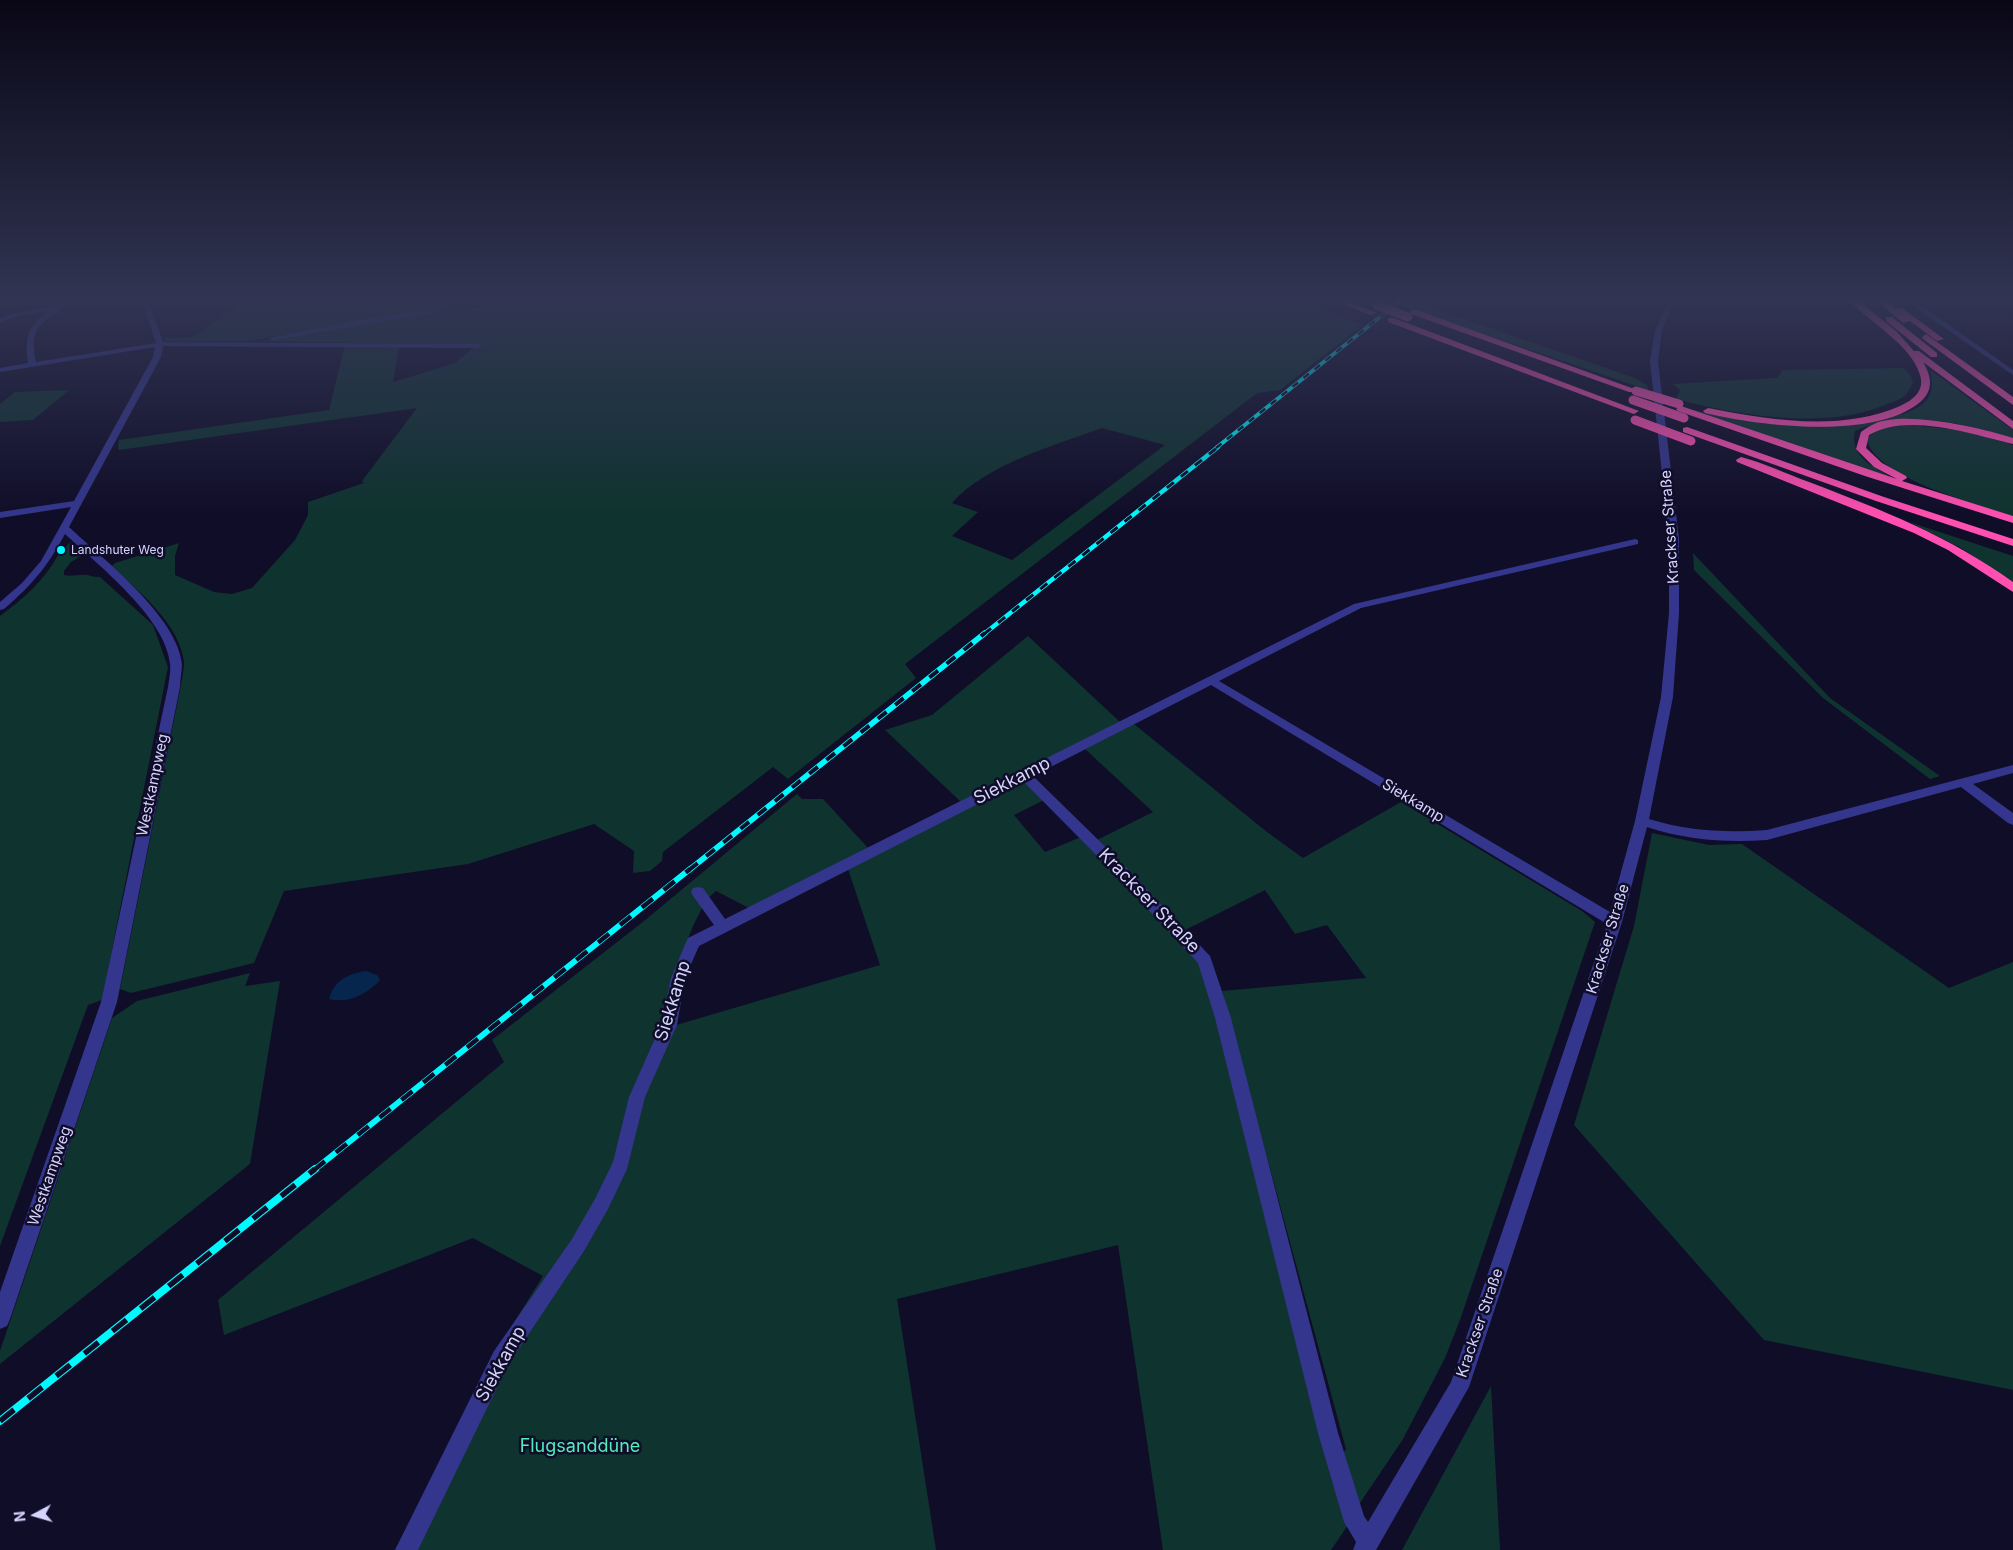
<!DOCTYPE html>
<meta charset="utf-8">
<style>
body{margin:0}
#map{position:relative;width:2013px;height:1550px;overflow:hidden;background:#100d28;font-family:Inter,sans-serif}
canvas{display:block}
.north{position:absolute;left:10px;top:1490px;width:50px;height:50px;-webkit-text-stroke:4px #100d28;paint-order:stroke;rotate:264deg;font-size:14px;font-weight:700;line-height:20px;text-align:center;color:#d6d4ff}
.north::after{content:'';display:block;margin:auto;width:18px;height:22px;background:#d6d4ff;clip-path:polygon(50% 0,100% 100%,50% 72%,0 100%)}
</style>
<div id="map">
<canvas width="2013" height="1550"></canvas>
<div class="north">N</div>
</div>
<script>
const c = document.querySelector('canvas').getContext('2d');
c.lineJoin = 'round';
function fill(path, color) { c.fillStyle = color; c.fill(path, 'evenodd'); }
function stroke(path, color, width, dash) { c.strokeStyle = color; c.lineWidth = width; c.lineCap = dash ? 'butt' : 'round'; c.setLineDash(dash || []); c.stroke(path); }
function write(font, color, halo, rows, align = 'center') {
  c.font = font + ' Inter,sans-serif'; c.lineWidth = 5; c.setLineDash([]); c.textBaseline = 'middle'; c.strokeStyle = halo; c.fillStyle = color; for (const [text, x, y, turn = 0] of rows) {
    c.save(); c.translate(x, y); c.rotate((+turn || 0) * Math.PI / 180); c.textAlign = isNaN(turn) ? turn : align; if (halo) c.strokeText(text, 0, 0); c.fillText(text, 0, 0); c.restore();
  }
}
fill(new Path2D(`
 M179,301H453L447,307L248,341H165L164,338L193,337L239,305Z
 M508,301H1305L1363,325L1280,390L1257,393L905,664L916,678L788,779L773,767L663,852L662,861L650,871L633,873L634,851L594,824L468,864L284,891L254,963L131,993L120,989L181,685C182,678 184,669 184,662C179,623 139,592 112,566L115,563L179,543L175,556V575L214,592L232,594L252,588L295,540L308,515V502L364,483L362,481L417,408L119,450L118,448L119,440L329,410L345,345L399,346L393,382L455,363L477,345L260,341L393,317L456,309L502,307ZM1102,428L1165,445L1012,560L952,536L978,512L952,503C985,465 1055,445 1102,428Z
 M1405,301H1412L1635,378L1647,385L1648,390L1399,305Z
 M1904,368L1911,376L1913,383C1910,387 1908,394 1904,396C1900,400 1892,402 1887,404C1827,431 1737,415 1676,399L1680,390L1673,384L1777,378L1783,370Z
 M1930,370L2013,430V439C1963,423 1905,408 1855,431C1848,457 1877,469 1897,480L1693,410C1719,416 1746,422 1772,423C1808,425 1899,427 1925,402C1934,393 1933,381 1930,370Z
 M69,390L33,420L0,422V404L15,392Z
 M1910,425L1969,431L2013,445V516C1979,505 1876,478 1867,440L1872,432L1889,427Z
 M1909,522L2013,556V582L1961,548Z
 M71,542L83,555L71,562L64,571V575C72,577 78,574 87,575C92,576 94,577 100,577L153,625L168,667L102,1000L88,1005L0,1246V616C23,599 44,581 58,555L63,554L67,545Z
 M1693,553L1830,698L1940,776L1930,779L1823,698L1694,570Z
 M1028,636L1120,722L961,802L885,730L932,715Z
 M1134,724L1267,832L1303,858L1401,802L1582,911L1595,922L1460,1320L1445,1358L1403,1439L1358,1506L1343,1453L1346,1449L1222,991L1366,978L1327,925L1295,934L1265,890L1185,930L1097,840L1153,812L1085,749Z
 M1024,779L1044,800L1014,815L1045,852L1081,837L1201,961L1348,1525L1331,1550H1163L1118,1245L897,1299L936,1550H395L503,1340L543,1276L473,1238L224,1335L218,1300L504,1062L492,1040L644,921L797,794L802,799H823L869,849L749,908L716,891L706,900L693,926L671,983L673,1026L880,965L848,869Z
 M1652,833L1709,845L1742,844L1949,988L2013,962V1390L1764,1340L1574,1125L1634,926Z
 M250,973L245,986L280,981L250,1164L0,1364V1351L112,1018L137,1001Z
 M1491,1386L1500,1550H1402Z`), '#0f332f');
fill(new Path2D(`
 M366,971L377,975L380,980C367,994 348,1004 329,999C334,980 348,974 366,971Z`), '#07264e');
fill(new Path2D(`
 M65,301H72C46,324 28,320 36,362L156,343L142,301H148L163,342L478,344L482,346L478,348L163,346L161,357L69,527C103,559 177,616 182,664C182,671 180,680 180,687L117,1002L10,1319L7,1326L0,1329V1292L101,1002L168,687C169,680 171,671 170,664C166,618 98,565 65,534C47,567 33,584 4,609L0,610V602L22,583L41,561L71,507L0,518V512L74,501L153,357L155,347L0,372V368L28,363C25,337 26,328 48,311L18,316L0,323V318C21,309 45,312 65,301Z
 M450,301H457L447,309L432,313L273,340L269,338L372,318L432,309L443,307Z
 M1669,301H1675L1662,330L1658,361L1679,539V613L1673,697L1649,819C1688,831 1726,833 1767,830L2013,765V773L1973,784L2013,813V825L2008,823L1961,787L1767,840C1726,843 1686,840 1647,827L1622,922L1469,1387L1376,1550H1353L1356,1542L1344,1522L1318,1433L1215,1018L1198,963L1116,875L1023,781L699,946L685,978L677,1025L645,1097L627,1169L608,1209L584,1251L508,1365L418,1550H395L494,1351L572,1239L596,1197L613,1162L629,1097L661,1025L671,978L686,942L688,938L714,925L693,896L691,892L693,888L698,887L703,888L725,919L1354,604L1635,539L1638,540V544L1361,608L1219,681L1610,912L1635,821L1661,697L1669,613V539L1650,361L1655,330ZM1211,685L1607,924L1451,1382L1368,1522L1364,1516L1338,1433L1231,1018L1210,956L1126,867L1033,776Z
 M1908,301H1915L2013,370V375L1916,308Z
 M1978,301H2013V305L1981,303Z`), '#33368c');
fill(new Path2D(`
 M1336,301H1347L1377,313L1370,315Z
 M1374,301H1385L1386,302L1382,304Z
 M1850,301H1859L1896,331L1914,351H1919L2013,421V429L1923,362C1932,377 1934,391 1919,403C1873,440 1759,426 1705,413L1703,411L1708,408C1770,420 1840,432 1900,406C1913,400 1925,391 1920,375C1911,344 1870,323 1850,301Z
 M1877,301H1886L1896,309L1902,308L1944,339L1937,341L1910,321L1903,323Z
 M1411,310H1417L1637,390L1635,392H1629L1411,314Z
 M1886,317H1892L1937,353V357H1931L1886,321Z
 M1388,318H1394L1639,411L1634,414L1631,413L1388,322Z
 M1926,334L2013,397V405L1923,339L1922,337Z
 M1681,406L1897,479L1874,467L1856,449L1861,432C1865,429 1869,426 1874,424C1905,410 1981,428 2013,438V444C1972,434 1907,412 1869,435L1866,448L1882,463L1906,476L1907,478L1902,481L2013,516V523L1865,476L1678,411L1676,409Z
 M1687,427L1884,497L2013,539V546L1876,501L1683,432V428Z
 M1741,457C1764,463 1787,474 1809,482C1880,509 1951,537 2013,582V592L1948,550L1914,533L1737,462L1736,460Z`), '#ff4fb0');
const railFar4 = new Path2D(`
 M1216,448L1400,301`);
const railFar3 = new Path2D(`
 M984,634L1218,447`);
const railFar2 = new Path2D(`
 M689,870L985,633`);
const railFar1 = new Path2D(`
 M314,1170L690,869`);
const rail = new Path2D(`
 M0,1421L315,1169`);
stroke(railFar4, '#00f8ff', 4);
stroke(railFar3, '#00f8ff', 4.5);
stroke(railFar2, '#00f8ff', 5.5);
stroke(railFar1, '#00f8ff', 6);
stroke(rail, '#00f8ff', 8);
stroke(railFar4, '#100d28', 2.5, [7]);
stroke(railFar3, '#100d28', 3, [9]);
stroke(railFar2, '#100d28', 4, [11]);
stroke(railFar1, '#100d28', 4.5, [14]);
stroke(rail, '#100d28', 5.5, [18]);
stroke(new Path2D(`
 M1377,305L1408,317
 M1636,391L1679,404
 M1633,400L1684,418
 M1635,420L1691,441`), '#ff4fb0', 9);
const sky = c.createLinearGradient(0, 0, 0, 518);
sky.addColorStop(0, '#090716');
sky.addColorStop(0.58, '#313553');
sky.addColorStop(1, '#31355300');
c.fillStyle = sky;
c.fillRect(0, 0, 2013, 518);
for (const [x, y, r, color] of [
 [61,550,5,"#00f8ff"]
]) { const dot = new Path2D(); dot.arc(x, y, r, 0, 2 * Math.PI); c.fillStyle = color; c.fill(dot); stroke(dot, '#100d28', 2); }
write('12px', '#d6d4ff', '#100d28', [
 ["Landshuter Weg",71,550]
], 'left');
write('15px', '#d6d4ff', '#100d28', [
 ["Krackser Straße",1670,527,-94],
 ["Westkampweg",153,785,-78],
 ["Siekkamp",1413,801,31],
 ["Krackser Straße",1608,939,-73],
 ["Westkampweg",50,1176,-71],
 ["Krackser Straße",1480,1323,-71]
]);
write('18px', '#d6d4ff', '#100d28', [
 ["Siekkamp",1012,781,-27],
 ["Krackser Straße",1149,901,46],
 ["Siekkamp",673,1001,-73],
 ["Siekkamp",501,1364,-61]
]);
write('18px', '#53ecbb', '#100d28', [
 ["Flugsanddüne",580,1447]
]);
</script>
